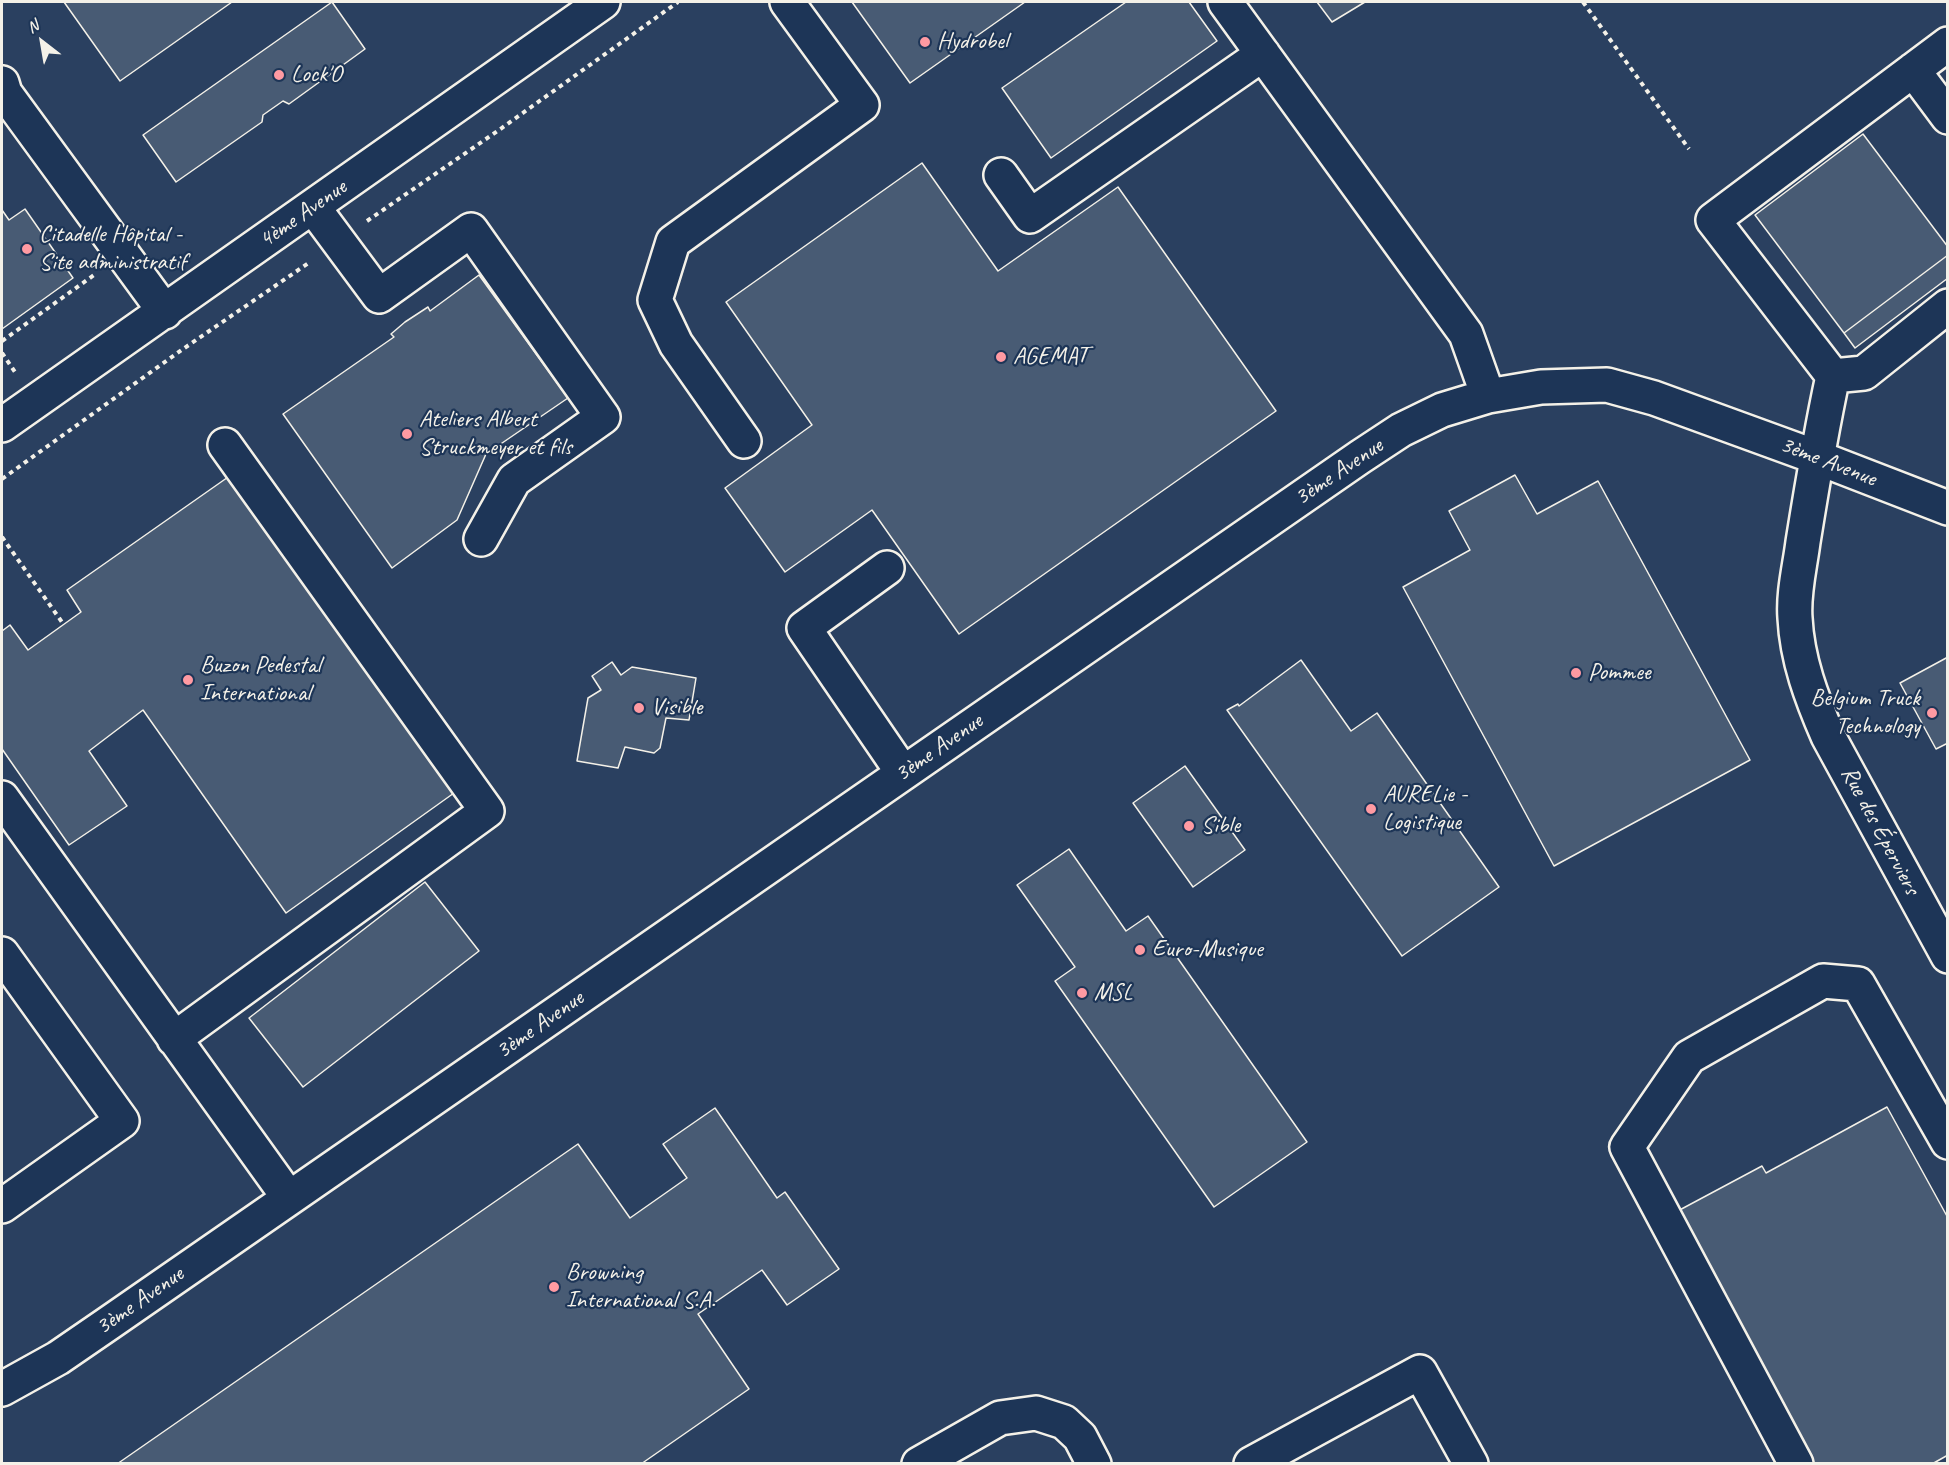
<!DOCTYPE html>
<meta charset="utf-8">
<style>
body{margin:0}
#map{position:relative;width:1949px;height:1465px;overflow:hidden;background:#1d3557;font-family:Caveat,sans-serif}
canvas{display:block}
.frame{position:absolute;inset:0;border:3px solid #f4f1e8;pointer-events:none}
.north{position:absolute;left:12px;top:12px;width:60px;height:60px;-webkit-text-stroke:4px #1d3557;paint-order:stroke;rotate:329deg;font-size:16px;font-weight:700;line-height:24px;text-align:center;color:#f4f1e8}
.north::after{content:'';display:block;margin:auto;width:21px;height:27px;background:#f4f1e8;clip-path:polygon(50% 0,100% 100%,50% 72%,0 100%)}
</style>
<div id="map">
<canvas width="1949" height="1465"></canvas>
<div class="frame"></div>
<div class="north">N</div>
</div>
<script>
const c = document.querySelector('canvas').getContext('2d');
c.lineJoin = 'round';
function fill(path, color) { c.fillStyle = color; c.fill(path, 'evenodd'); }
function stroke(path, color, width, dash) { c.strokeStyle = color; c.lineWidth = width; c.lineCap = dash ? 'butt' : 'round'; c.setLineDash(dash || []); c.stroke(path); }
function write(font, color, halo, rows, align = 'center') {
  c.font = font + ' Caveat,sans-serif'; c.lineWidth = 4.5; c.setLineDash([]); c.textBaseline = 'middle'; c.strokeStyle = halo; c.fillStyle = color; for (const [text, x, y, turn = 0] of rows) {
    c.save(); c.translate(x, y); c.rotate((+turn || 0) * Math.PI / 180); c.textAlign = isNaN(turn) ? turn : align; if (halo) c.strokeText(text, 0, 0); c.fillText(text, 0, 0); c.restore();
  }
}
fill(new Path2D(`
 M2,2H1947V1463H2Z`), '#2a4060');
const building = new Path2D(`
 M64,2H232L120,81Z
 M332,2L365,49L289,104L283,101L263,115L262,122L176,182L143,135Z
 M852,2H1025L910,83Z
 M1126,2H1189L1217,41L1051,158L1002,88Z
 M1317,2H1365L1332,22Z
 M1863,134L1948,247V255L1844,333L1755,215Z
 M922,163L998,271L1118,187L1276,411L959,634L872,510L785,572L725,488L812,425L726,302Z
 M25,209L73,278L2,329V210L9,220Z
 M1948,255V278L1855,348L1844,333Z
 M479,275L568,398L486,454L457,520L392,568L283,414L394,337L391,334L405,322L428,307L430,311Z
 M231,475L454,793L286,913L143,710L89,751L127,806L69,845L2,749V631L10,625L28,650L81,612L67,590Z
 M1515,475L1537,514L1598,481L1750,760L1554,866L1403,587L1470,550L1449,511Z
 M1948,657V743L1936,749L1900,683Z
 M1301,660L1351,731L1377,713L1499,887L1402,956L1227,710L1238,704L1239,706Z
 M612,662L621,675L632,667L696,678L689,720L666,718L660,748L654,753L625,747L618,768L577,761L588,698L601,690L592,676Z
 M1185,766L1245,850L1193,887L1133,803Z
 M1069,849L1126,931L1148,916L1307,1142L1214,1207L1055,981L1075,967L1017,885Z
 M425,882L479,951L303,1087L249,1018Z
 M1887,1107L1948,1218V1455L1932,1464H1810L1674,1213L1762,1166L1766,1173Z
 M715,1108L777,1198L785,1192L839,1269L787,1305L762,1270L698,1314L749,1389L641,1464H117L578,1144L630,1218L687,1178L663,1144Z`);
fill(building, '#485b74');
stroke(building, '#f4f1e8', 1.5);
const minor = new Path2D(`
 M1225,2L1466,334L1488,396
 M1948,44L1713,220L1833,376C1821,431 1812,486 1803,542C1800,566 1793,593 1795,618C1797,660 1812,699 1828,736L1948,956
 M1913,70L1948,117
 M2,83L5,93L165,312
 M1001,175L1030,216L1263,54
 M313,207L379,296L471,230L603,417L514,480L481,539
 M1833,376L1864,373L1948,306
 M2,425L603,2
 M744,441L676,344L655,300L673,242L862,105L787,2
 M887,568L804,628L903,773
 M2,798L289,1198
 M2,954L122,1121L2,1206
 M174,1039L487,811L225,445
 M2,1389L58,1358L109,1323L1360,457L1401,430L1442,410L1488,396L1541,387L1607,385L1654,398L1816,457L1948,508
 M919,1464L1000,1418L1036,1413L1064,1422L1080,1437L1094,1464
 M1251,1464L1420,1372L1471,1464
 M1796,1464L1627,1147L1689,1057L1823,981L1858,984L1948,1142`);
stroke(minor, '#f4f1e8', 38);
stroke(new Path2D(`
 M1583,2L1689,149
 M367,221L499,130L678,2
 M2,341L94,275
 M2,353L15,372
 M2,479L183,349L310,262
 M2,537L64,625`), '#f4f1e8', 4, [4.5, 4.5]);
stroke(minor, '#1d3557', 33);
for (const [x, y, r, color] of [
 [925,42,6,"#ff9aa2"],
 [279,75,6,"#ff9aa2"],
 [27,249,6,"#ff9aa2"],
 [1001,357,6,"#ff9aa2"],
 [407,434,6,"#ff9aa2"],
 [1576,673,6,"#ff9aa2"],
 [188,680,6,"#ff9aa2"],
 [639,708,6,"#ff9aa2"],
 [1932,713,6,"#ff9aa2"],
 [1371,809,6,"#ff9aa2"],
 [1189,826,6,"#ff9aa2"],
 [1140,950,6,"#ff9aa2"],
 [1082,993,6,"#ff9aa2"],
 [554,1287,6,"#ff9aa2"]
]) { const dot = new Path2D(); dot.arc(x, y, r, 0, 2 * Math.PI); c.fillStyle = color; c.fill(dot); stroke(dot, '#1d3557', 2); }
write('24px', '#f4f1e8', '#1d3557', [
 ["Hydrobel",937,42],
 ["Lock'O",291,75],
 ["Citadelle Hôpital -",39,235],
 ["Site administratif",39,263],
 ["AGEMAT",1013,357],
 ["Ateliers Albert",419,420],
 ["Struckmeyer et fils",419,448],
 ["Buzon Pedestal",200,666],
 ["International",200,694],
 ["Pommee",1588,673],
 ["Belgium Truck",1920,699,"right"],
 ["Technology",1920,727,"right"],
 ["Visible",651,708],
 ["AURELie -",1383,795],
 ["Logistique",1383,823],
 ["Sible",1201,826],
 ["Euro-Musique",1152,950],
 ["MSL",1094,993],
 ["Browning",566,1273],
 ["International S.A.",566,1301]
], 'left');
write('24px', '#f4f1e8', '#1d3557', [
 ["4ème Avenue",303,214,-35],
 ["3ème Avenue",1828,462,21],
 ["3ème Avenue",1339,472,-34],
 ["3ème Avenue",939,748,-35],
 ["Rue des Éperviers",1880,831,62],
 ["3ème Avenue",540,1025,-35],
 ["3ème Avenue",140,1301,-35]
]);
</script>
